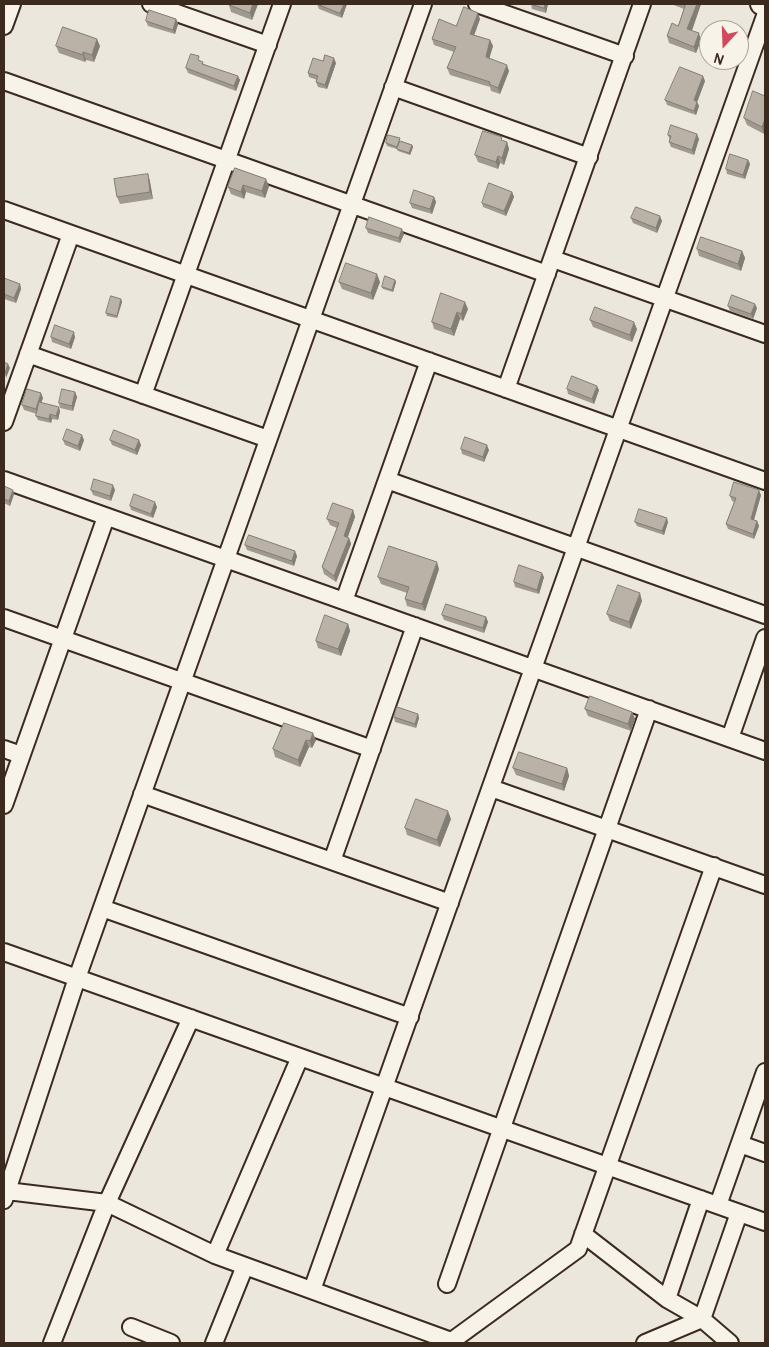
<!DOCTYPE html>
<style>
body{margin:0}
#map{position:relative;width:769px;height:1347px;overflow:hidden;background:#ece7dc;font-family:Pangolin,sans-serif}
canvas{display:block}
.frame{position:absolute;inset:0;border:5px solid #3b2a1e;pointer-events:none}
.north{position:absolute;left:699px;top:20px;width:50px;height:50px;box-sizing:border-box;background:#f7f3e8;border:1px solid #aca397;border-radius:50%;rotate:200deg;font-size:14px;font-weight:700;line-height:20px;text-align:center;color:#3b2a1e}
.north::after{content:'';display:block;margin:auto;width:18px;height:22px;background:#d1495b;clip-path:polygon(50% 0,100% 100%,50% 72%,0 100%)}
</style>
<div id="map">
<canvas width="769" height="1347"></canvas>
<div class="frame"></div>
<div class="north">N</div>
</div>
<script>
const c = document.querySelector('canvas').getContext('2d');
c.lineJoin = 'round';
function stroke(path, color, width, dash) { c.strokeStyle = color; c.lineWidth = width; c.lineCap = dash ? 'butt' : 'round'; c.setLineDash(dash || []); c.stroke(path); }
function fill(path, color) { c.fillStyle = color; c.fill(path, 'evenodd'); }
const minor = new Path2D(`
 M151,4L268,45
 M477,4L625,56
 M4,26L12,4
 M4,81L547,274
 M393,87L589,157
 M4,210L765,481
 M553,259L765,334
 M28,354L268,439
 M506,389L642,4
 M143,395L282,4
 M4,422L71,234
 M4,480L765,751
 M387,480L765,615
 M344,601L429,361
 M4,618L372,749
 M730,738L765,638
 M4,749L21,755
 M491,788L765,885
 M142,794L450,903
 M4,805L106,517
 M332,861L415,626
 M102,908L410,1017
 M4,952L765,1222
 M740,1144L765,1153
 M7,1191L107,1203L215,1255L451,1341
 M4,1200L77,978L423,4
 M718,1205L765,1072
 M583,1234L667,1299L702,1319L730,1343
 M215,1255L300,1057
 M447,1284L649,709
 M312,1290L765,16
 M667,1299L701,1199
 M131,1327L171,1343
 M52,1343L107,1203L191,1018
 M214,1343L245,1266
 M449,1343L578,1249L714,866
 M645,1343L702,1319L739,1213`);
const major = new Path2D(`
 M761,4L765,6`);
stroke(minor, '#3b2a1e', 20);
stroke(major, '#3b2a1e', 24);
stroke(minor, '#f7f3e8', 16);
stroke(major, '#f7f3e8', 20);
fill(new Path2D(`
 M258,4L252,20L231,12L229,5Z
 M317,4H347L342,18L319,9Z
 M531,4H548L546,13L532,9Z
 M671,4H701L692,31L701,40L696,53L669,43L667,36L678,26L684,9Z
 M176,19L178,24L175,34L148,26L146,21Z
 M480,19L474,35L490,40L493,46L489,58L509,71L500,94L491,91L490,87L450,75L447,68L454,52L434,45L432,39L456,26Z
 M56,46H100L94,62L86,60L85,62L59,53Z
 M200,61L204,64L240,80L236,91L188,73L186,68Z
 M336,63L327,89L318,87L316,82L317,80L309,77L308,73Z
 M705,81L697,102L699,106L696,115L667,105L665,100Z
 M765,96L764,134L747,125L744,118Z
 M668,135L699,139L694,155L671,147L669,142L670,140Z
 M401,141L412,145L413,147L410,155L398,151L397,149L387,146L386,143Z
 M503,141L507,142L509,149L504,165L500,163L498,169L478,162L475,155Z
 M748,160L750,164L745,179L727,174L726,169Z
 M235,168L269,186L265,198L246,192L244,199L231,194L228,187Z
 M148,174L150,182L153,199L120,204L117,197Z
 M512,192L514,197L506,216L483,207L482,203Z
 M434,197L436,202L432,214L412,208L410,203Z
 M631,218L662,221L657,233L633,223Z
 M366,228L404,234L400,243L368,233Z
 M697,249L742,251L745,258L741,271L699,256Z
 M4,278L20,284L21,289L16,303L4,299Z
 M395,280L396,282L393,292L383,289L382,287Z
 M339,282H380L373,300L342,289Z
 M121,299L122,302L117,318L107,316L106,313Z
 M728,306L757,308L753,319L730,311Z
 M468,309L463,321L460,319L454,336L434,329L432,322Z
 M590,320L637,329L632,342L593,327Z
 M51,337H75L71,349L52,342Z
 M567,389L599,390L594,404L568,394Z
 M75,392L77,397L73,411L60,408L59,403Z
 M43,398L41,402L60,411L58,420L52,419L51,423L38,420L36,416L37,414L24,410L22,405Z
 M63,440H84L80,451L65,445Z
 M110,440L141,445L137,455L112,445Z
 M461,449L489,450L484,462L462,454Z
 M4,486L14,494L10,506L4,503Z
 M91,490H115L111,501L93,495Z
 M761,495L754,520L757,521L759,526L754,539L728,529L726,524L734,502L732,501L730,496Z
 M130,506L157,507L153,518L131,510Z
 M353,510L355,517L347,538H349L351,544L336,582L324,574L322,567L337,528L330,525L327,519Z
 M635,522H668L664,535L637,526Z
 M245,545L297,556L294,566L247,550Z
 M439,569L425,611L407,606L405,599L407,593L381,584L378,577Z
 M544,577L539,594L515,587L514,582Z
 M642,601L631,629L610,621L607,614Z
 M442,615L486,617L488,622L484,633L444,620Z
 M348,624L350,631L341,656L318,648L316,641Z
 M585,709L632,712L635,719L631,731L588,716Z
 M418,714L419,718L416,728L395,722L394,717Z
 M284,723L316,740L312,748L309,747L300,767L275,757L273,749Z
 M513,768H567L569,776L564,791L516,775Z
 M451,819L440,847L407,835L405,828Z`), '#a09990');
fill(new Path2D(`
 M253,4H258L252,20L250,13Z
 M344,4H347L342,18L340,13Z
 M545,4H548L546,13L544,8Z
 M697,4H701L690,35L687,29Z
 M478,13L480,19L472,41L470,34Z
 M176,19L178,24L175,34L173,30Z
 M699,33L701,40L696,53L694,47Z
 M97,39L100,46L94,62L92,55Z
 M490,40L493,46L488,63L486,57Z
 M83,52L86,60L85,62L83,55Z
 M334,58L336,63L327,89L325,85Z
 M507,65L509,71L500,94L498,88Z
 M238,76L240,80L236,91L234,86Z
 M703,76L705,81L696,105L694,100Z
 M697,102L699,106L696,115L694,111Z
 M765,119V131L764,134L762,127Z
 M697,134L699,139L694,155L692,150Z
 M507,142L509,149L504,165L502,158Z
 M412,145L413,147L410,155L409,153Z
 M498,156L500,163L498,169L496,162Z
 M748,160L750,164L745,179L743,175Z
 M148,174L150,182L153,199L150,192Z
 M266,179L269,186L265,198L262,191Z
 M243,185L246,192L244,199L241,192Z
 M512,192L514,197L506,216L504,211Z
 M434,197L436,202L432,214L430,209Z
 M660,216L662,221L657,233L656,228Z
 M402,229L404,234L400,243L399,238Z
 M742,251L745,258L741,271L738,264Z
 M377,274L380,282L373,300L371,293Z
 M395,280L396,282L393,292L392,290Z
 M20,284L21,289L16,303L14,298Z
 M121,299L122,302L117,318V316Z
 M465,302L468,309L463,321L461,314Z
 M755,304L757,308L753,319L751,314Z
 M457,312L460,319L454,336L451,329Z
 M634,322L637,329L632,342L630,335Z
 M74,332L75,337L71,349L69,344Z
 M8,364L10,368L6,378L5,373Z
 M597,386L599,390L594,404L592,399Z
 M75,392L77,397L73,411L72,406Z
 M41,393L43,398L37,414L36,409Z
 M59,407L60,411L58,420L56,416Z
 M50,414L52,419L51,423L49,419Z
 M82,435L84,440L80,451L78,446Z
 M139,440L141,445L137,455L135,450Z
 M487,445L489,450L484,462L483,457Z
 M113,485L115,490L111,501L110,496Z
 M13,490L14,494L10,506L9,501Z
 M759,490L761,495L753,523L751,519Z
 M155,502L157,507L153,518L151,514Z
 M353,510L355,517L346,542L344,536Z
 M667,518L668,522L664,535L662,531Z
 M757,521L759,526L754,539L753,534Z
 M349,538L351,544L336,582L334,576Z
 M295,551L297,556L294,566L292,561Z
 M437,562L439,569L425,611L422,604Z
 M542,573L544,577L539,594L537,590Z
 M640,593L642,601L631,629L629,622Z
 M486,617L488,622L484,633L483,628Z
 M348,624L350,631L341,656L338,649Z
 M632,712L635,719L631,731L628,724Z
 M418,714L419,718L416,728L415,724Z
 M313,733L316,740L312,748L310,741Z
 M306,740L309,747L300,767L298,760Z
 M567,768L569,776L564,791L562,784Z
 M448,811L451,819L440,847L437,840Z`), '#827d75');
const building = new Path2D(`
 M229,4H253L250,13L229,5Z
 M317,4H344L340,13Z
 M531,4H545L544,8Z
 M686,4H697L687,29L699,33L694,47L667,36L672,23L678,26Z
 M464,7L478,13L470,34L490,40L486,57L507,65L498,88L489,84L490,82L447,68L456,47L432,39L439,19L456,26Z
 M149,10L176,19L173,30L146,21Z
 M63,27L97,39L92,55L83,52V55L56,46Z
 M191,54L199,56L198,60L203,62L202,64L238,76L234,86L186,68Z
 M325,55L334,58L325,85L316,82L318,76L308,73L313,58L323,61Z
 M680,67L703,76L694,100L697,102L694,111L665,100Z
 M753,91L765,96V119L762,127L744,118Z
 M671,125L697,134L692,150L669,142L671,136L668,135Z
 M483,131L502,137L501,140L507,142L502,158L498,156L496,162L475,155Z
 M388,135L400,138L397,147L386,143Z
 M400,141L412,145L409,153L397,149Z
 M730,154L748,160L743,175L726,169Z
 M235,168L266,179L262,191L243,185L241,192L228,187Z
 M148,174L150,192L117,197L114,179Z
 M489,183L512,192L504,211L482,203Z
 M414,190L434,197L430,209L410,203Z
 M636,207L660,216L656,228L631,218Z
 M369,217L402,229L399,238L366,228Z
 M701,237L742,251L738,264L697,249Z
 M346,263L377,274L371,293L339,282Z
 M385,276L395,280L392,290L382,287Z
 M4,278L20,284L14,298L4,294Z
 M441,293L465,302L461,314L457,312L451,329L432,322Z
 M732,295L755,304L751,314L728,306Z
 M111,296L121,299L117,316L106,313Z
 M595,307L634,322L630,335L590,320Z
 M55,325L74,332L69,344L51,337Z
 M4,362L8,364L5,373H4Z
 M572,376L597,386L592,399L567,389Z
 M27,389L41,393L36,409L22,405Z
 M62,389L75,392L72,406L59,403Z
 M39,402L59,407L56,416L50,414L49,419L36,416Z
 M67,429L82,435L78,446L63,440Z
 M114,430L139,440L135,450L110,440Z
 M465,437L487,445L483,457L461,449Z
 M94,479L113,485L110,496L91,490Z
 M734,482L759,490L751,519L757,521L753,534L726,524L736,498L730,496Z
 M4,486L13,490L9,501L4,499Z
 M134,494L155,502L151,514L130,506Z
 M333,503L353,510L344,536L349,538L334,576L322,567L339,523L327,519Z
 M639,509L667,518L662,531L635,522Z
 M249,535L295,551L292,561L245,545Z
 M389,546L437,562L422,604L405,599L409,587L378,577Z
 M519,565L542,573L537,590L514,582Z
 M618,585L640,593L629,622L607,614Z
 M446,604L486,617L483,628L442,615Z
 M325,615L348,624L338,649L316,641Z
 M590,696L632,712L628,724L585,709Z
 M397,707L418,714L415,724L394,717Z
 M284,723L313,733L310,741L306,740L298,760L273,749Z
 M519,752L567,768L562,784L513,768Z
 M416,799L448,811L437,840L405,828Z`);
fill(building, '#bab2a7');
stroke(building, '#827d75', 1);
</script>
